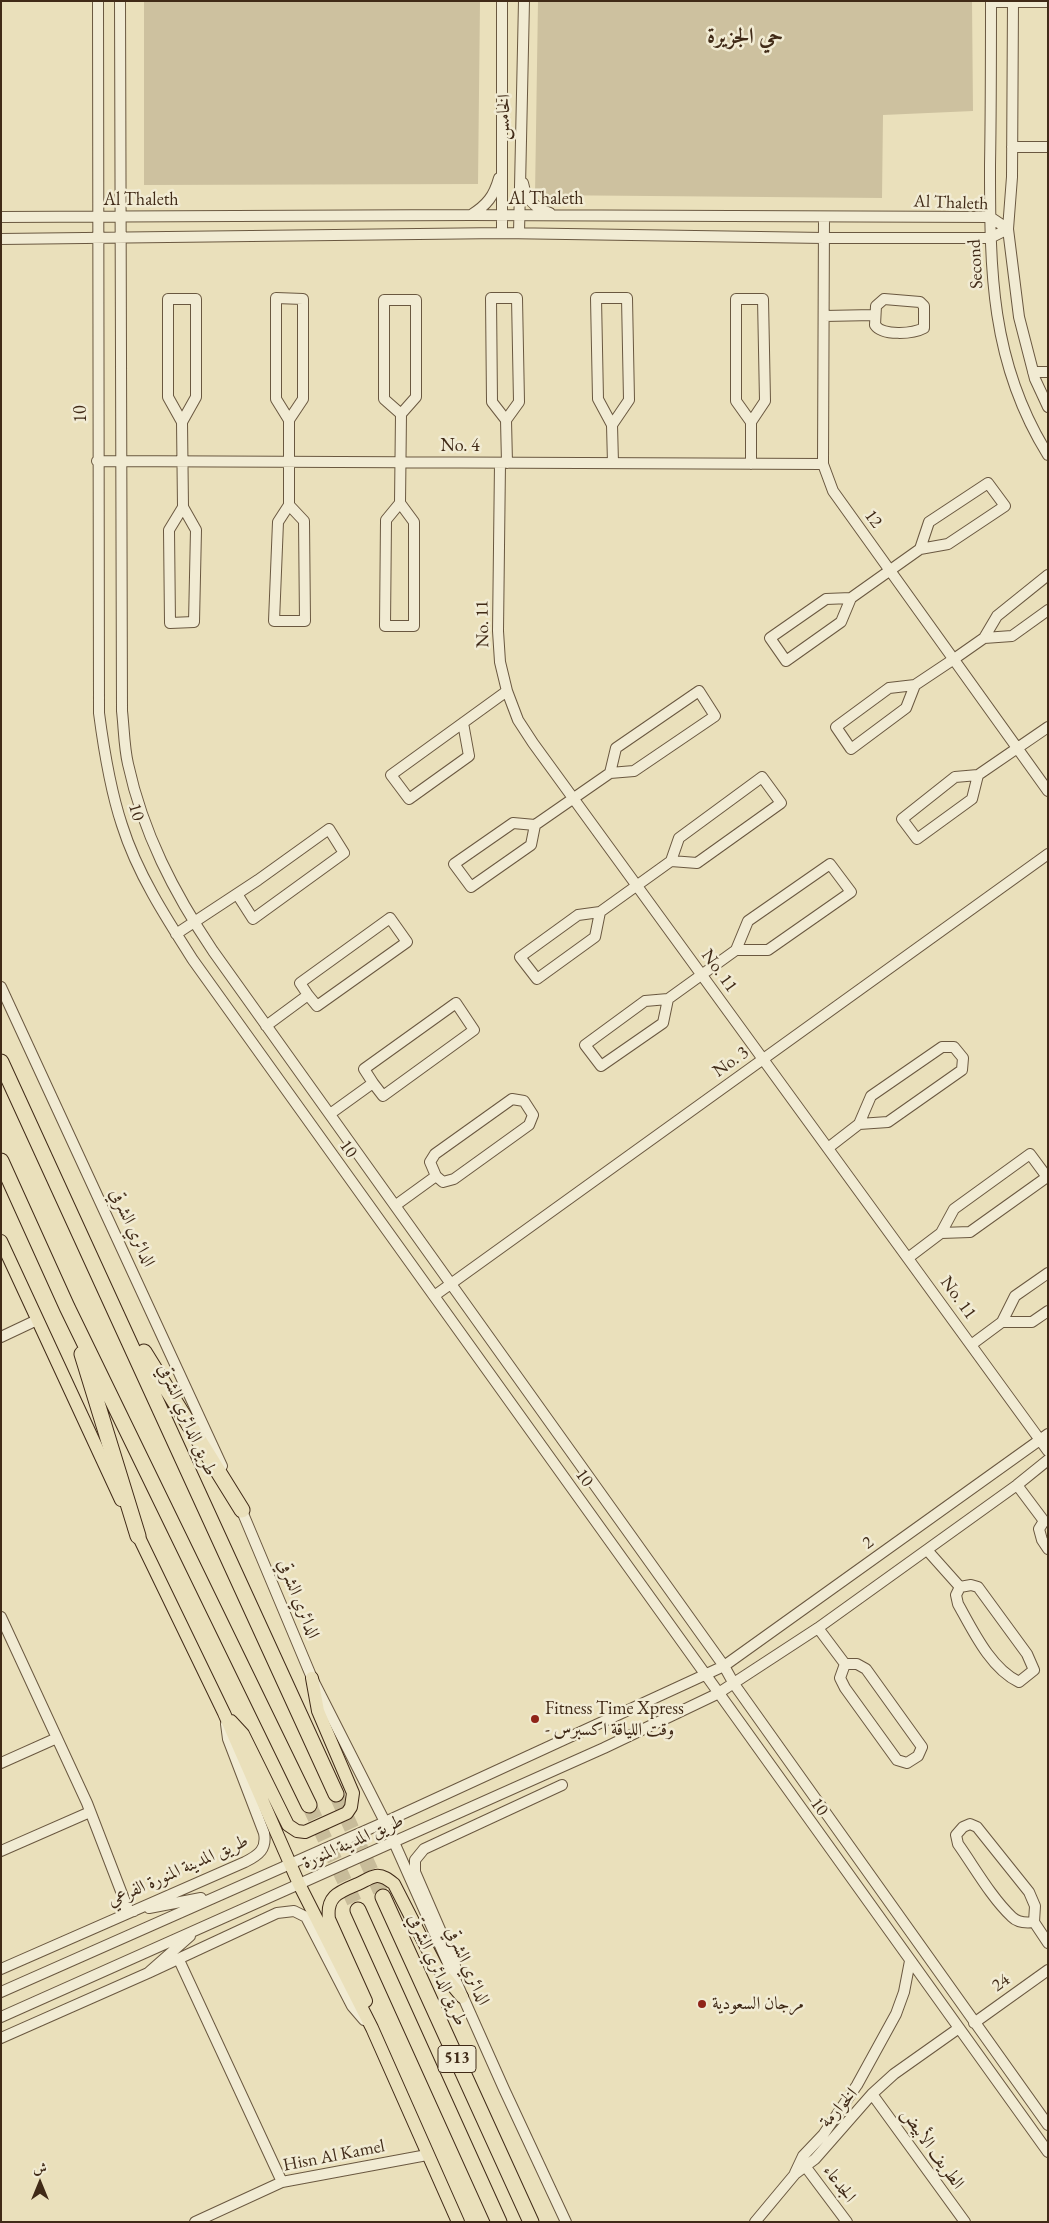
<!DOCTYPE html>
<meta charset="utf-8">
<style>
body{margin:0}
#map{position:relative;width:1049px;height:2223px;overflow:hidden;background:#eae0bb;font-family:"EB Garamond",Amiri,serif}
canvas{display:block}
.frame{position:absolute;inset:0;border:2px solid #402a17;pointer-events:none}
.north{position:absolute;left:15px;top:2158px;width:50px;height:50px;-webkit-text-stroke:4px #f1ebd3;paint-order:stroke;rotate:0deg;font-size:14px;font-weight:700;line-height:20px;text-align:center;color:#402a17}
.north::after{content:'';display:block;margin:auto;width:18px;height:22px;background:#402a17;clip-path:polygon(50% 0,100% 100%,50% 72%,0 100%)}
</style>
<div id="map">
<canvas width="1049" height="2223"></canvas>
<div class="frame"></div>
<div class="north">ش</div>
</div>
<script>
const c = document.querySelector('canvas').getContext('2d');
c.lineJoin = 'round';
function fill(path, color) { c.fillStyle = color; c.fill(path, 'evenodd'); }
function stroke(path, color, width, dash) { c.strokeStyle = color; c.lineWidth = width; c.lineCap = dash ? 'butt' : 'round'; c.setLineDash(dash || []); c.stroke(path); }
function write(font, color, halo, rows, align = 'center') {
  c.font = font + ' "EB Garamond",Amiri,serif'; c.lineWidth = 5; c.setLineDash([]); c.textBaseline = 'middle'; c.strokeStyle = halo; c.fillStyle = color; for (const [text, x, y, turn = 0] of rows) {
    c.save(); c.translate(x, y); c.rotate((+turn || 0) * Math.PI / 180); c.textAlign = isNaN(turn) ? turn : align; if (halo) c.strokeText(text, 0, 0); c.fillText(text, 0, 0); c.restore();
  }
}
fill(new Path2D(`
 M144,1H480L478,184L144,185Z
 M538,1H972L973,111L883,115L882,198L535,195Z`), '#cdc19f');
stroke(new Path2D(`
 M336,1794L383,1897
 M309,1805L358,1910`), '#c8bc9a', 15, [15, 8]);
const minor = new Path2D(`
 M98,1L99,713C104,751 110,789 122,825C137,873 166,918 193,960L1048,2152
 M120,1L122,711C124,728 124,747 128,764C143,833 174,893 213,951L724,1666L734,1684L1048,2125
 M991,1C991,56 991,110 990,165C990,270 990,362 1048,455
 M1013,1L1012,177L1008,229L1019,317L1035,379L1048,407
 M991,2H1048
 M1012,147H1048
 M523,183C526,199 534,208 550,213
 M471,215C487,205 494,196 499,178
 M1,217L471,215L990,217L1008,229L990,238H824L502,233L1,239
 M824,217L823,464L833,491L1048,791
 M502,233V1
 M519,233L524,1
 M884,299L920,302L924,306V328C913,334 882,336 875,325L876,306Z
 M824,316L874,315
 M1033,372H1048
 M289,420L303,399V299L276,298V399L289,420V505L304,521L305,621H274L278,522L289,505
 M506,420L519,402L517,298H491L492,402L506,420L507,463
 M182,422L196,397V299H168V397L182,422L183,507L196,530L194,622L170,623L169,530L183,507
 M751,422L736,401V299H763L765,401L751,422V464
 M612,425L629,400L627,298H596L598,399L612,425L613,463
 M97,461L823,464
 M500,463L498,631L500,662L507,691L518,720L533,743L1048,1451
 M400,503L386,520L385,626H414V522L400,503L401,414L384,399V300H416V397L401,414
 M851,598L841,622L786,661L770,638L826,599L851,598L920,549L948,544L1005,506L988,483L929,522L920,549
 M984,638L1012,636L1048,610
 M915,685L906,708L851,749L836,727L889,688L915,685L954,659L984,638L997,616L1048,575
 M463,723L469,756L409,799L391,775L507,691
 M978,775L972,799L917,839L902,819L955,777L978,775L1048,727
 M535,825L531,845L471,887L454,864L513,823L535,825L610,773L616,748L699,691L715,716L634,771L610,773
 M600,912L595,937L537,979L520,957L578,915L600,912L671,861L679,838L762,777L781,803L697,863L671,861
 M176,934L258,880L329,829L344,853L253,919L237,894
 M1,987L222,1466
 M668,999L663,1023L601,1066L585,1045L645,1001L668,999L736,950L748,921L830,864L851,892L768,950H736
 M266,1026L308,995L317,1006L407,942L390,918L300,983L308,995
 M330,1114L373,1083L383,1096L474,1030L456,1003L364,1069L373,1083
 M828,1148L859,1124L871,1096L942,1047H954L963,1058L962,1070L888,1122L859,1124
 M396,1205L436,1176L443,1182L454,1179L529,1125L533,1115L524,1101L512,1099L435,1154L430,1162L436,1176
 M908,1258L941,1233L954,1209L1030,1154L1047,1177L970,1232L941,1233
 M434,1296L1048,854
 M1002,1322H1032L1048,1311
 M1,1337L37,1320
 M971,1345L1002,1322L1015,1296L1048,1273
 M1017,1485L1044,1521
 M239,1504L312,1678L385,1822L504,2089L566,2222
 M1044,1521L1039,1529L1042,1540L1048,1549
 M927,1550L960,1587L956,1595L958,1604C973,1631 991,1669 1019,1682L1034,1670L1027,1654L978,1587L971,1585L960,1587
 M1,1617L87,1803L129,1912L134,1911
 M818,1628L845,1664L840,1678L845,1688L897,1760L907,1763L918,1756L922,1747L866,1669L857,1664H845
 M1,1763L57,1738
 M1,1851L90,1812
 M149,1908L201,1898
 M1034,1922C1026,1923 1018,1923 1012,1917C991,1897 975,1868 958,1844L956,1835L963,1827L970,1824L977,1827L1029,1892L1035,1906L1034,1922L1048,1943
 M179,1960L282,2182
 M1,1969L245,1862C259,1855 267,1849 264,1833L228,1739L226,1724
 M148,1973L277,1913L294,1911L306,1917L352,2006L364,2020
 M457,1974L454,1962L415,1872V1860L424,1849L562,1785
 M1,1992L385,1822L724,1666L1048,1434
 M1,2017L604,1748L717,1694L818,1628L1017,1485L1048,1460
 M974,2023L1048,1970
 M1,2038L148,1973L190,1936
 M872,2094L965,2222
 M805,2166L847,2222
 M795,2173L803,2156L823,2135L857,2085L896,2014L904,1992L910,1961
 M195,2222L282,2182L427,2155
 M755,2222L795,2174L815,2159L872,2094L894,2074L959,2028`);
const major = new Path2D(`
 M1,1241L121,1500
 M134,1527L224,1713L299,1884L372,2028L458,2222
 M231,1721L243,1734L288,1825L297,1831L305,1832L347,1813L351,1807L353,1793L318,1711L312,1678
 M366,2001L329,1919C326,1896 339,1892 358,1884C363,1882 370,1877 376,1876C383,1875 389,1880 394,1884L436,1966L462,1997`);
const highway = new Path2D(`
 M1,1062L336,1794
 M1,1161L67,1307L309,1805
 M144,1352L242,1510
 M82,1354L138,1536
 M383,1897L531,2222
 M358,1910L499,2222`);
stroke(minor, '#6a5840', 12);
stroke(major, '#402a17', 14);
stroke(highway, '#402a17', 17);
stroke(minor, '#f1ebd3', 10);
stroke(major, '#eae0bb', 12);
stroke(highway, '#eae0bb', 15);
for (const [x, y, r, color] of [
 [535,1719,5,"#8f2418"],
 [702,2004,5,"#8f2418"]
]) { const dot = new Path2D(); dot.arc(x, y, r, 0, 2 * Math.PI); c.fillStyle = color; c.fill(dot); stroke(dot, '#f1ebd3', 2); }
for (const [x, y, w] of [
 [457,2059,38]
]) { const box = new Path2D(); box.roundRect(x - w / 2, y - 13.5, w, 27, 4); c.fillStyle = '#f1ebd3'; c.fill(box); stroke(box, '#402a17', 1); }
write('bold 16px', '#402a17', null, [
 ["513",457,2059]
]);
write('18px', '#402a17', '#f1ebd3', [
 ["الخامس",504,117,-88],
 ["Al Thaleth",546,199],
 ["Al Thaleth",141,200],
 ["Al Thaleth",951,203,2],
 ["Second",976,264,-93],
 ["10",81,414,-90],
 ["No. 4",460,446],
 ["12",873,519,54],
 ["No. 11",483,624,-91],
 ["10",136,812,73],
 ["No. 11",719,971,54],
 ["No. 3",731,1062,-36],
 ["10",348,1149,54],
 ["الدائري الشرقي",132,1228,65],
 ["No. 11",958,1298,54],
 ["طريق الدائري الشرقي",187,1420,66],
 ["10",584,1478,54],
 ["2",868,1543,-36],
 ["الدائري الشرقي",298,1599,68],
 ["10",819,1807,54],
 ["طريق المدينة المنورة",353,1842,-24],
 ["طريق المدينة المنورة الفرعي",178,1871,-24],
 ["الدائري الشرقي",467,1966,66],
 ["طريق الدائري الشرقي",437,1970,66],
 ["24",1001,1983,-36],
 ["الخوارمة",839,2108,-48],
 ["الطريف الأبيض",932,2149,54],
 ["Hisn Al Kamel",334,2156,-11],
 ["الجدعاء",839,2184,53]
]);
write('18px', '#402a17', '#f1ebd3', [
 ["Fitness Time Xpress",545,1709],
 ["- وقت اللياقة اكسبرس",545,1730],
 ["مرجان السعودية",712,2004]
], 'left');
write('bold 22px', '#402a17', '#f1ebd3', [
 ["حي الجزيرة",745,37]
]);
</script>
